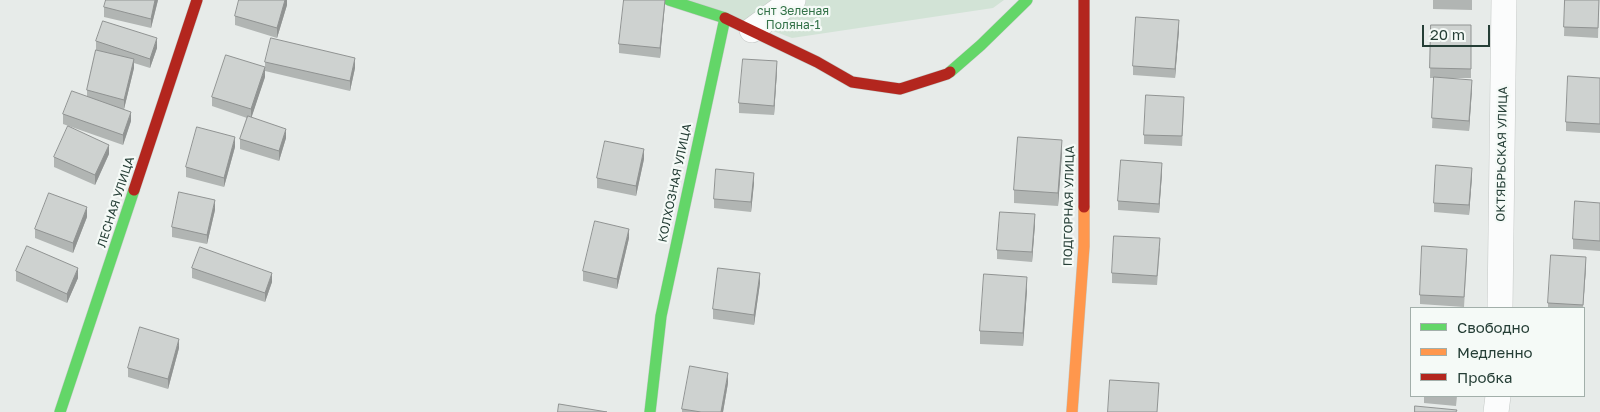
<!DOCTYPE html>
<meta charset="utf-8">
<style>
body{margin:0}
#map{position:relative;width:1600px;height:412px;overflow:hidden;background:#e7ebe9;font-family:"Golos Text",sans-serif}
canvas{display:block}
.legend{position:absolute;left:1410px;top:307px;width:175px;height:90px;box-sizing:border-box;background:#f5faf7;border:1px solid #a2afaa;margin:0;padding:6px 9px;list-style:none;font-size:15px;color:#253e36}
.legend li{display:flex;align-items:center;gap:10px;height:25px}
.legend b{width:25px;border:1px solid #a2afaa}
.scale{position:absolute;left:1422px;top:25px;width:68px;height:22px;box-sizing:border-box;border:2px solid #253e36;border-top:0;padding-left:6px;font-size:15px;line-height:18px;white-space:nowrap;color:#253e36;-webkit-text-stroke:4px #f5faf7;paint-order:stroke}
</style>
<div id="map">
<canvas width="1600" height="412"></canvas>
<ul class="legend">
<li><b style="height:6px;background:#63d668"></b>Свободно</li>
<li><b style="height:6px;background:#ff974d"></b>Медленно</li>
<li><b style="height:6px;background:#b3261e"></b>Пробка</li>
</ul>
<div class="scale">20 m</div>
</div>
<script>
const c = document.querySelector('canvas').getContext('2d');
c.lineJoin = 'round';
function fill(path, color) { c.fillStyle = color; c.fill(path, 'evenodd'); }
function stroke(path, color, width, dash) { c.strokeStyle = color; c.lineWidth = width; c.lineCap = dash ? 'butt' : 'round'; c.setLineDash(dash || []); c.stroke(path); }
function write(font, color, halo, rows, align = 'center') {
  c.font = font + ' "Golos Text",sans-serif'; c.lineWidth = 4.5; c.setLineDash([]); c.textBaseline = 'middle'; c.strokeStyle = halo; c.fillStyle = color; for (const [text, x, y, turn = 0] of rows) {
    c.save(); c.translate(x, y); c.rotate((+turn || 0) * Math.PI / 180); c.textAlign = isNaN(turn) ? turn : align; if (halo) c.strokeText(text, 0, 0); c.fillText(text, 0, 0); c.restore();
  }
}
fill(new Path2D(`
 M689,0H1004L993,8L792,38Z`), '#d2e3d6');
const street = new Path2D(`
 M752,30L793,0
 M1500,308L1504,0
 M1496,412L1498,396`);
const fast = new Path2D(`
 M950,72L981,45L1027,0
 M60,412L134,190
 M650,412L661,316L725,18L669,0`);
const slow = new Path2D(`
 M1072,412L1084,246V207`);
const jam = new Path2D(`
 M1084,0V207
 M725,18L817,62L852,82L900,89L947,74L950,72
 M134,190L197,0`);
stroke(street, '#c4c8c6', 26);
stroke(fast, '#c3c9c6', 12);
stroke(slow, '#c3c9c6', 12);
stroke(jam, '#c3c9c6', 12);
stroke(street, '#fbfcfc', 25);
stroke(fast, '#63d668', 11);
stroke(slow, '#ff974d', 11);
stroke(jam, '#b3261e', 11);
fill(new Path2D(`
 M158,0L151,28L104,17V7Z
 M285,0H287V5L277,38L235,25V16Z
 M665,0L660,58L619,53V44Z
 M1433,0H1472V10L1433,9Z
 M1565,0H1599L1598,38L1564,36Z
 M1431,25H1471V78H1452L1472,89L1469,131L1432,128L1434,78H1430Z
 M1179,30L1175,78L1133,75V66Z
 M96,41L157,48L150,68L134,63V68L124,109L131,121L123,145L63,124V114L87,96V90L96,50Z
 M265,62L355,68L350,91L265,71Z
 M777,71L774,115L739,113V103Z
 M265,77L251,118L286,138L279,161L240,149V139L247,118L212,106V97Z
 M1600,78V133L1566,131V122Z
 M1184,106L1182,146L1144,144V135Z
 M235,147L224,187L186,177V167Z
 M1062,153L1058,206L1014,203V190Z
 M109,154L95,185L54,167V157Z
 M644,159L636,196L597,188V178Z
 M1162,173L1159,213L1118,210V201Z
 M1472,177L1469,215L1434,212V203Z
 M754,183L751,212L714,208V199Z
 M1600,203V251L1573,249V239Z
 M215,210L207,244L172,237V227Z
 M87,217L73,253L35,238V229Z
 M1035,224L1032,262L997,259V250Z
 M629,238L617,289L583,281V271Z
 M1160,248L1157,285L1112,283V273Z
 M1467,258L1464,307L1420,304V295Z
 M1586,267L1583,308H1548V303Z
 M192,268L272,282L265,302L192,278Z
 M16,271L78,278L67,303L16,281Z
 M760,283L754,325L713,319V309Z
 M1027,290L1023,346L980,344V331Z
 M179,348L168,389L128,377V368Z
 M728,383L723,412H682V409Z
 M1424,396H1457L1456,406L1424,403Z`), '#b1b5b3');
fill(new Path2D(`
 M155,0H158L151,28V19Z
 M285,0H287V5L277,38V28Z
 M665,0V4L660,58V48Z
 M1179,20V30L1175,78V69Z
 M157,38V48L150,68V59Z
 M355,58V68L350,91V81Z
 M134,59V68L124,109V100Z
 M777,61V71L774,115V106Z
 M265,67V77L251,119V109Z
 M1472,80V89L1469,131V121Z
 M131,112V121L123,145V135Z
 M286,129V138L279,161V151Z
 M235,137V147L224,187V178Z
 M1062,140V153L1058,206V193Z
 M109,145V154L95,185V175Z
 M644,149V159L636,196V186Z
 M1162,163V173L1159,213V204Z
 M1472,168V177L1469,215V205Z
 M754,173V183L751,212V202Z
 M215,200V210L207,244V235Z
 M87,207V217L73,253V243Z
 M1035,214V224L1032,262V252Z
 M629,229V238L617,289V279Z
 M1586,257V267L1583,308Z
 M78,268V278L67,303V294Z
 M272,273V282L265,302V293Z
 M760,273V283L754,325V315Z
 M1027,277V290L1023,346V333Z
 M179,339V348L168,389V379Z
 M728,373V383L723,412H721Z`), '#909392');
const building = new Path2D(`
 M106,0H155L151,19L104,7Z
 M239,0H285L277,28L235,16Z
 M624,0H665L660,48L619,44Z
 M1565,0H1599L1598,28L1564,27Z
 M1136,17L1179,20L1175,69L1133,66Z
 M103,21L157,38L150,59L96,41Z
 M1431,25H1471V69L1430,68Z
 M271,38L355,58L350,81L265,62Z
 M96,50L134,59L124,100L87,90Z
 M226,55L265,67L251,109L212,97Z
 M743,59L777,61L774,106L739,103Z
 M1568,76L1600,78V124L1566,122Z
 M1434,77L1472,80L1469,121L1432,118Z
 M72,91L131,112L123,135L63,114Z
 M1146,95L1184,97L1182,136L1144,135Z
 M248,116L286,129L279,151L240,139Z
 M68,126L109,145L95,175L54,157Z
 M197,127L235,137L224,178L186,167Z
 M1018,137L1062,140L1058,193L1014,190Z
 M605,141L644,149L636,186L597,178Z
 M1121,160L1162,163L1159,204L1118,201Z
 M1436,165L1472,168L1469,205L1434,203Z
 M716,169L754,173L751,202L714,199Z
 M179,192L215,200L207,235L172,227Z
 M49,193L87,207L73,243L35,229Z
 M1575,201L1600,203V241L1573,239Z
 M1000,212L1035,214L1032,252L997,250Z
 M595,221L629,229L617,279L583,271Z
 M1114,236L1160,238L1157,276L1112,273Z
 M27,246L78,268L67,294L16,271Z
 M1422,246L1467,249L1464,297L1420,295Z
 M200,247L272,273L265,293L192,268Z
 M1551,255L1586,257L1583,305L1548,303Z
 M718,268L760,273L754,315L713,309Z
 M984,274L1027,277L1023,333L980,331Z
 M140,327L179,339L168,379L128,368Z
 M690,366L728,373L721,412H701L682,409Z
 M1110,380L1159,383L1157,412H1108Z
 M559,404L607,412H558Z
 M1415,406L1457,410L1456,412H1415Z`);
fill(building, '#ced2d0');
stroke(building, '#909392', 1);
write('12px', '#337248', '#f5faf7', [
 ["снт Зеленая",793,11],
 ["Поляна-1",793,25]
]);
write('12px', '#253e36', '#f5faf7', [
 ["ОКТЯБРЬСКАЯ УЛИЦА",1502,154,-89],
 ["КОЛХОЗНАЯ УЛИЦА",675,183,-78],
 ["ЛЕСНАЯ УЛИЦА",116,202,-72],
 ["ПОДГОРНАЯ УЛИЦА",1069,206,-89]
]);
</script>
